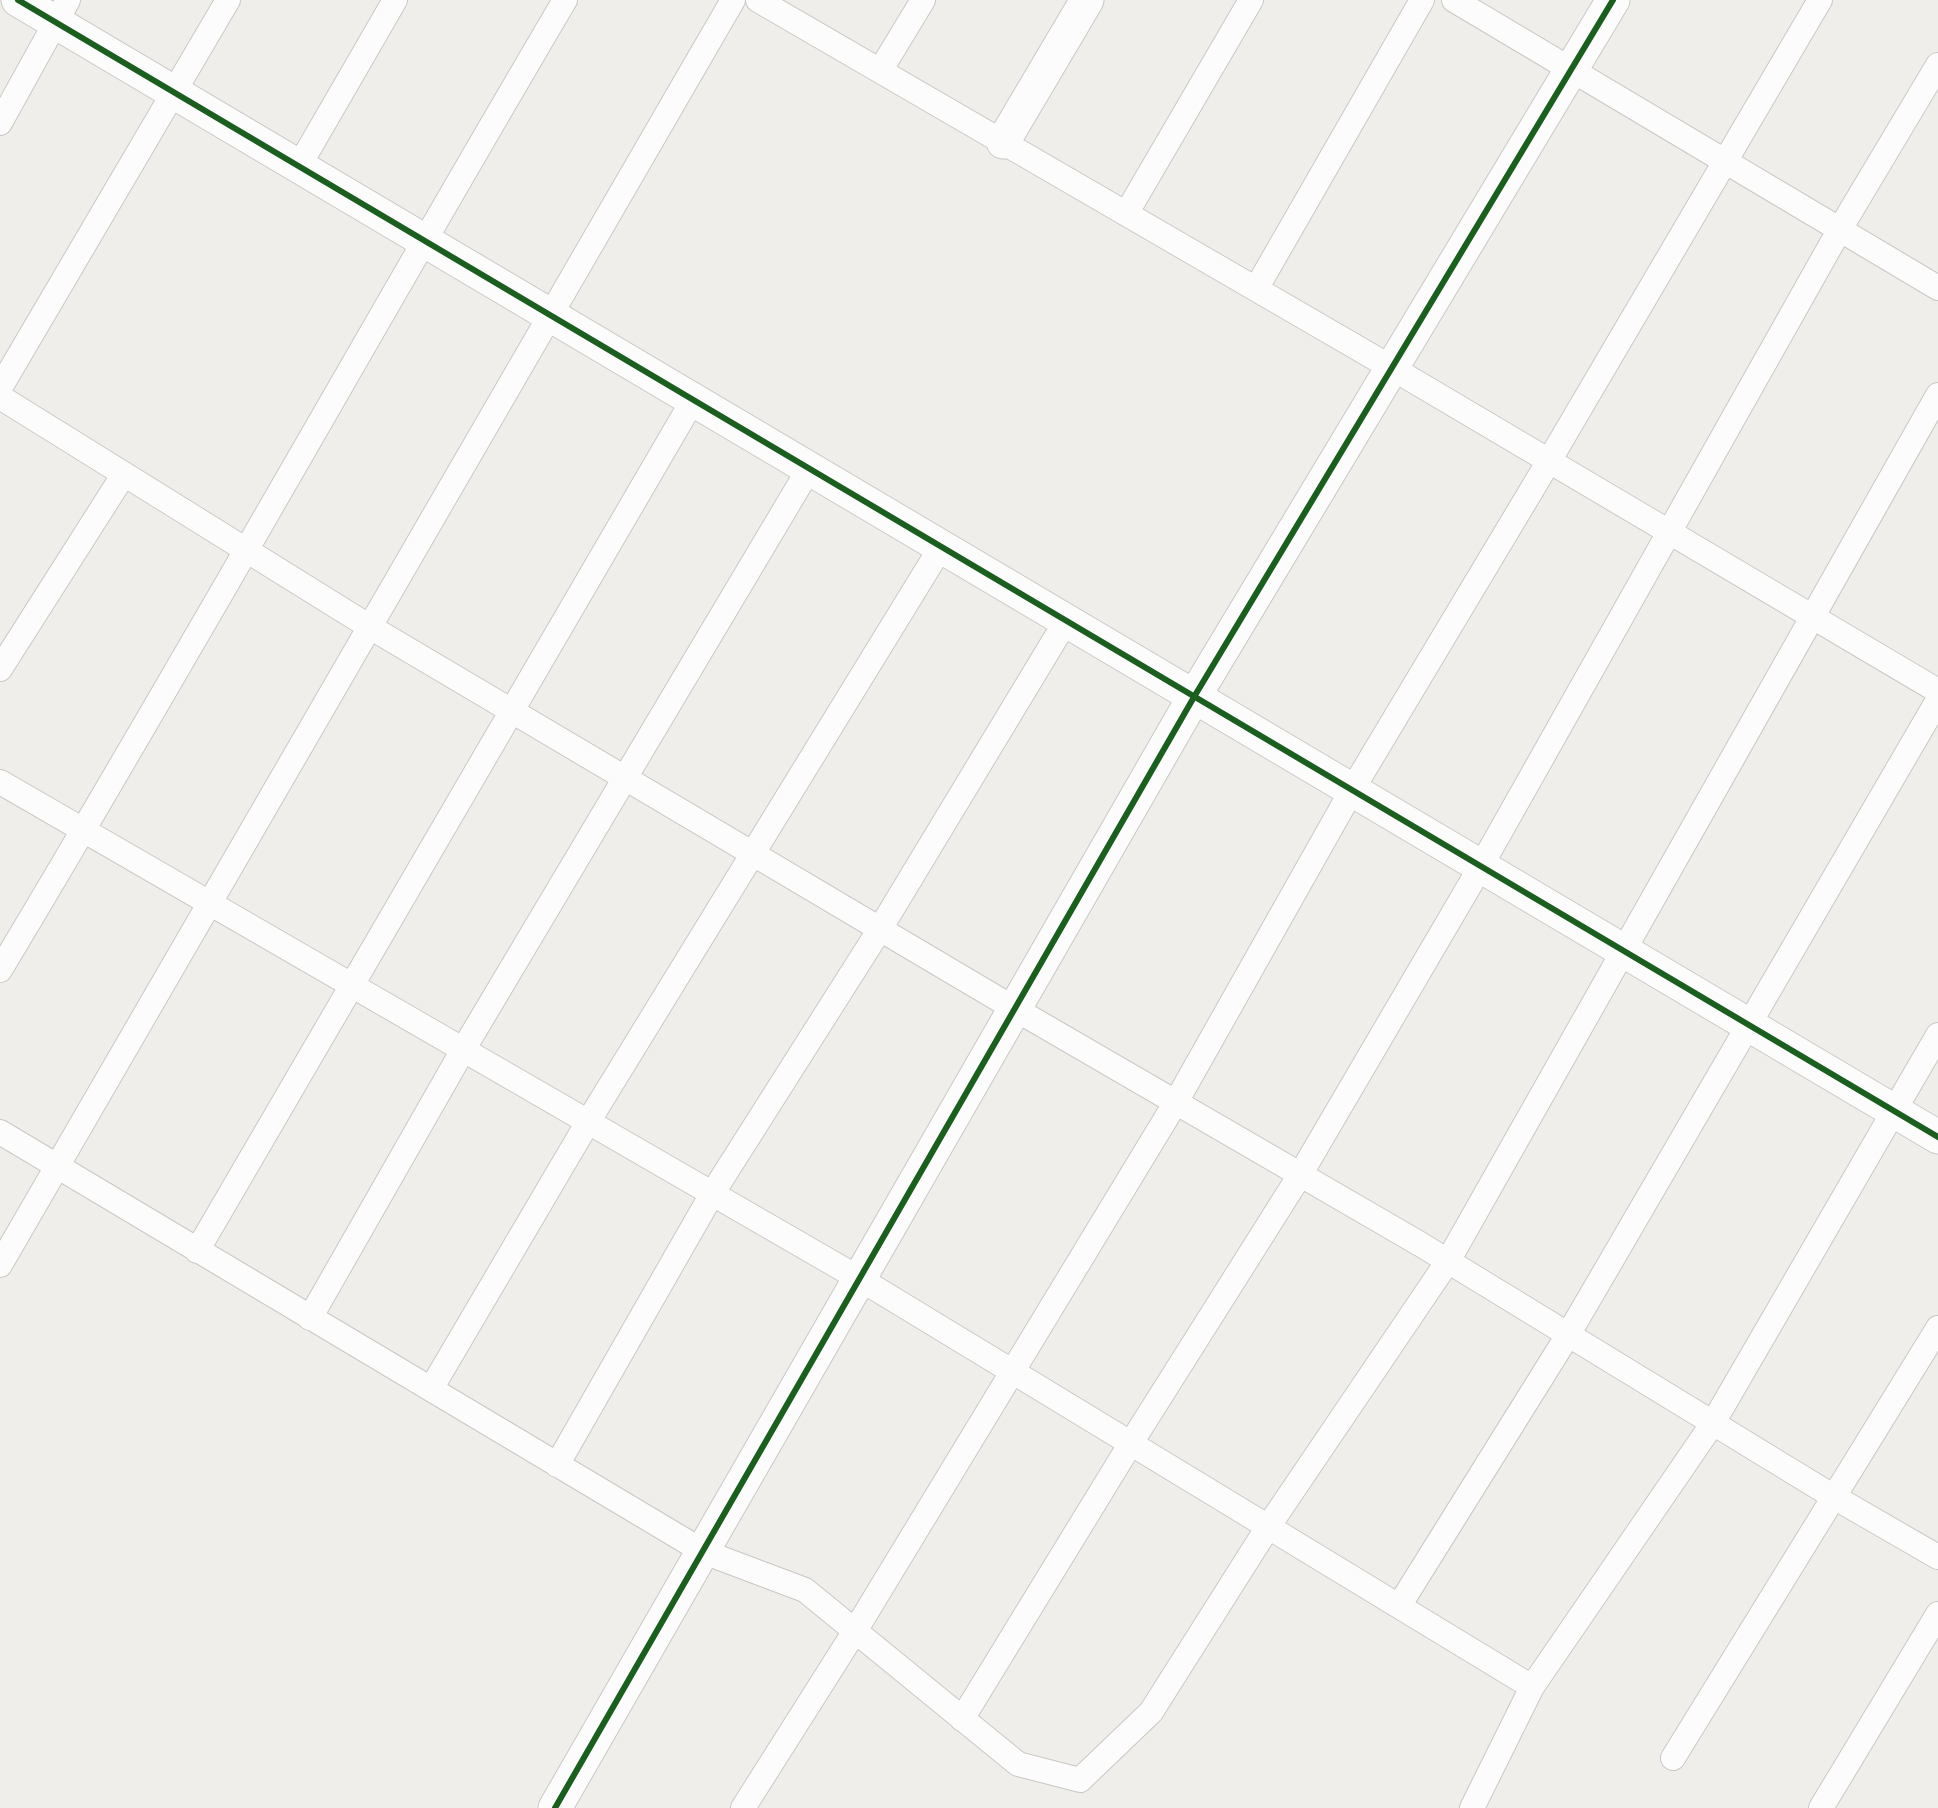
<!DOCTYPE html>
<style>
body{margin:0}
canvas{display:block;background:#f0eeeb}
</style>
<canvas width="1938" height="1808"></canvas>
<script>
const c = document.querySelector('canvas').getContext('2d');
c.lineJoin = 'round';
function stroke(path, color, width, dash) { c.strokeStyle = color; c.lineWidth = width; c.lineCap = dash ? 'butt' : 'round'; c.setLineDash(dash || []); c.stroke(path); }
const lane = new Path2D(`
 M758,0L1392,368L1938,691
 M1454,0L1938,288
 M880,71L923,0
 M0,123L68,0
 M299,166L395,0
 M1126,214L1251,0
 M1256,289L1422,0
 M0,388L228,0
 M0,397L370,627L1015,1009L1420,1244L1834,1497L1938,1557
 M0,669L124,474
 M0,782L860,1279L1532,1687
 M0,970C193,649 375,322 565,0
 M0,1132L704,1552L805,1590L1018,1764L1080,1780L1151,1712L1268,1527L1448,1261L1938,395
 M197,1251L693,400
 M0,1265L733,0
 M310,1318L463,1050L809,469
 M431,1389L588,1122L941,547
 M557,1465L712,1194L880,929L1066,621
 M1399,1606L1568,1335L1938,700
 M962,1719L1131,1443L1300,1175L1481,866L1840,229L1938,65
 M1673,1758L1938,1328
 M743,1808L855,1631L1176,1102L1352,790L1549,461L1820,0
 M1472,1808L1532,1687L1713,1423L1938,1035
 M1821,1808L1938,1614`);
const street = new Path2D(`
 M18,0L1938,1137
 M1003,142L1087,0
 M555,1808L1194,697L1613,0`);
stroke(lane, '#c9c8c7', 26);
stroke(street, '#c9c8c7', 35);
stroke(lane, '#fdfcfc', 24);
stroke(street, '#fdfcfc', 33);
stroke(new Path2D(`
 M18,0L1938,1137
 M555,1808L1194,697L1613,0`), '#1b5e20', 6);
</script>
